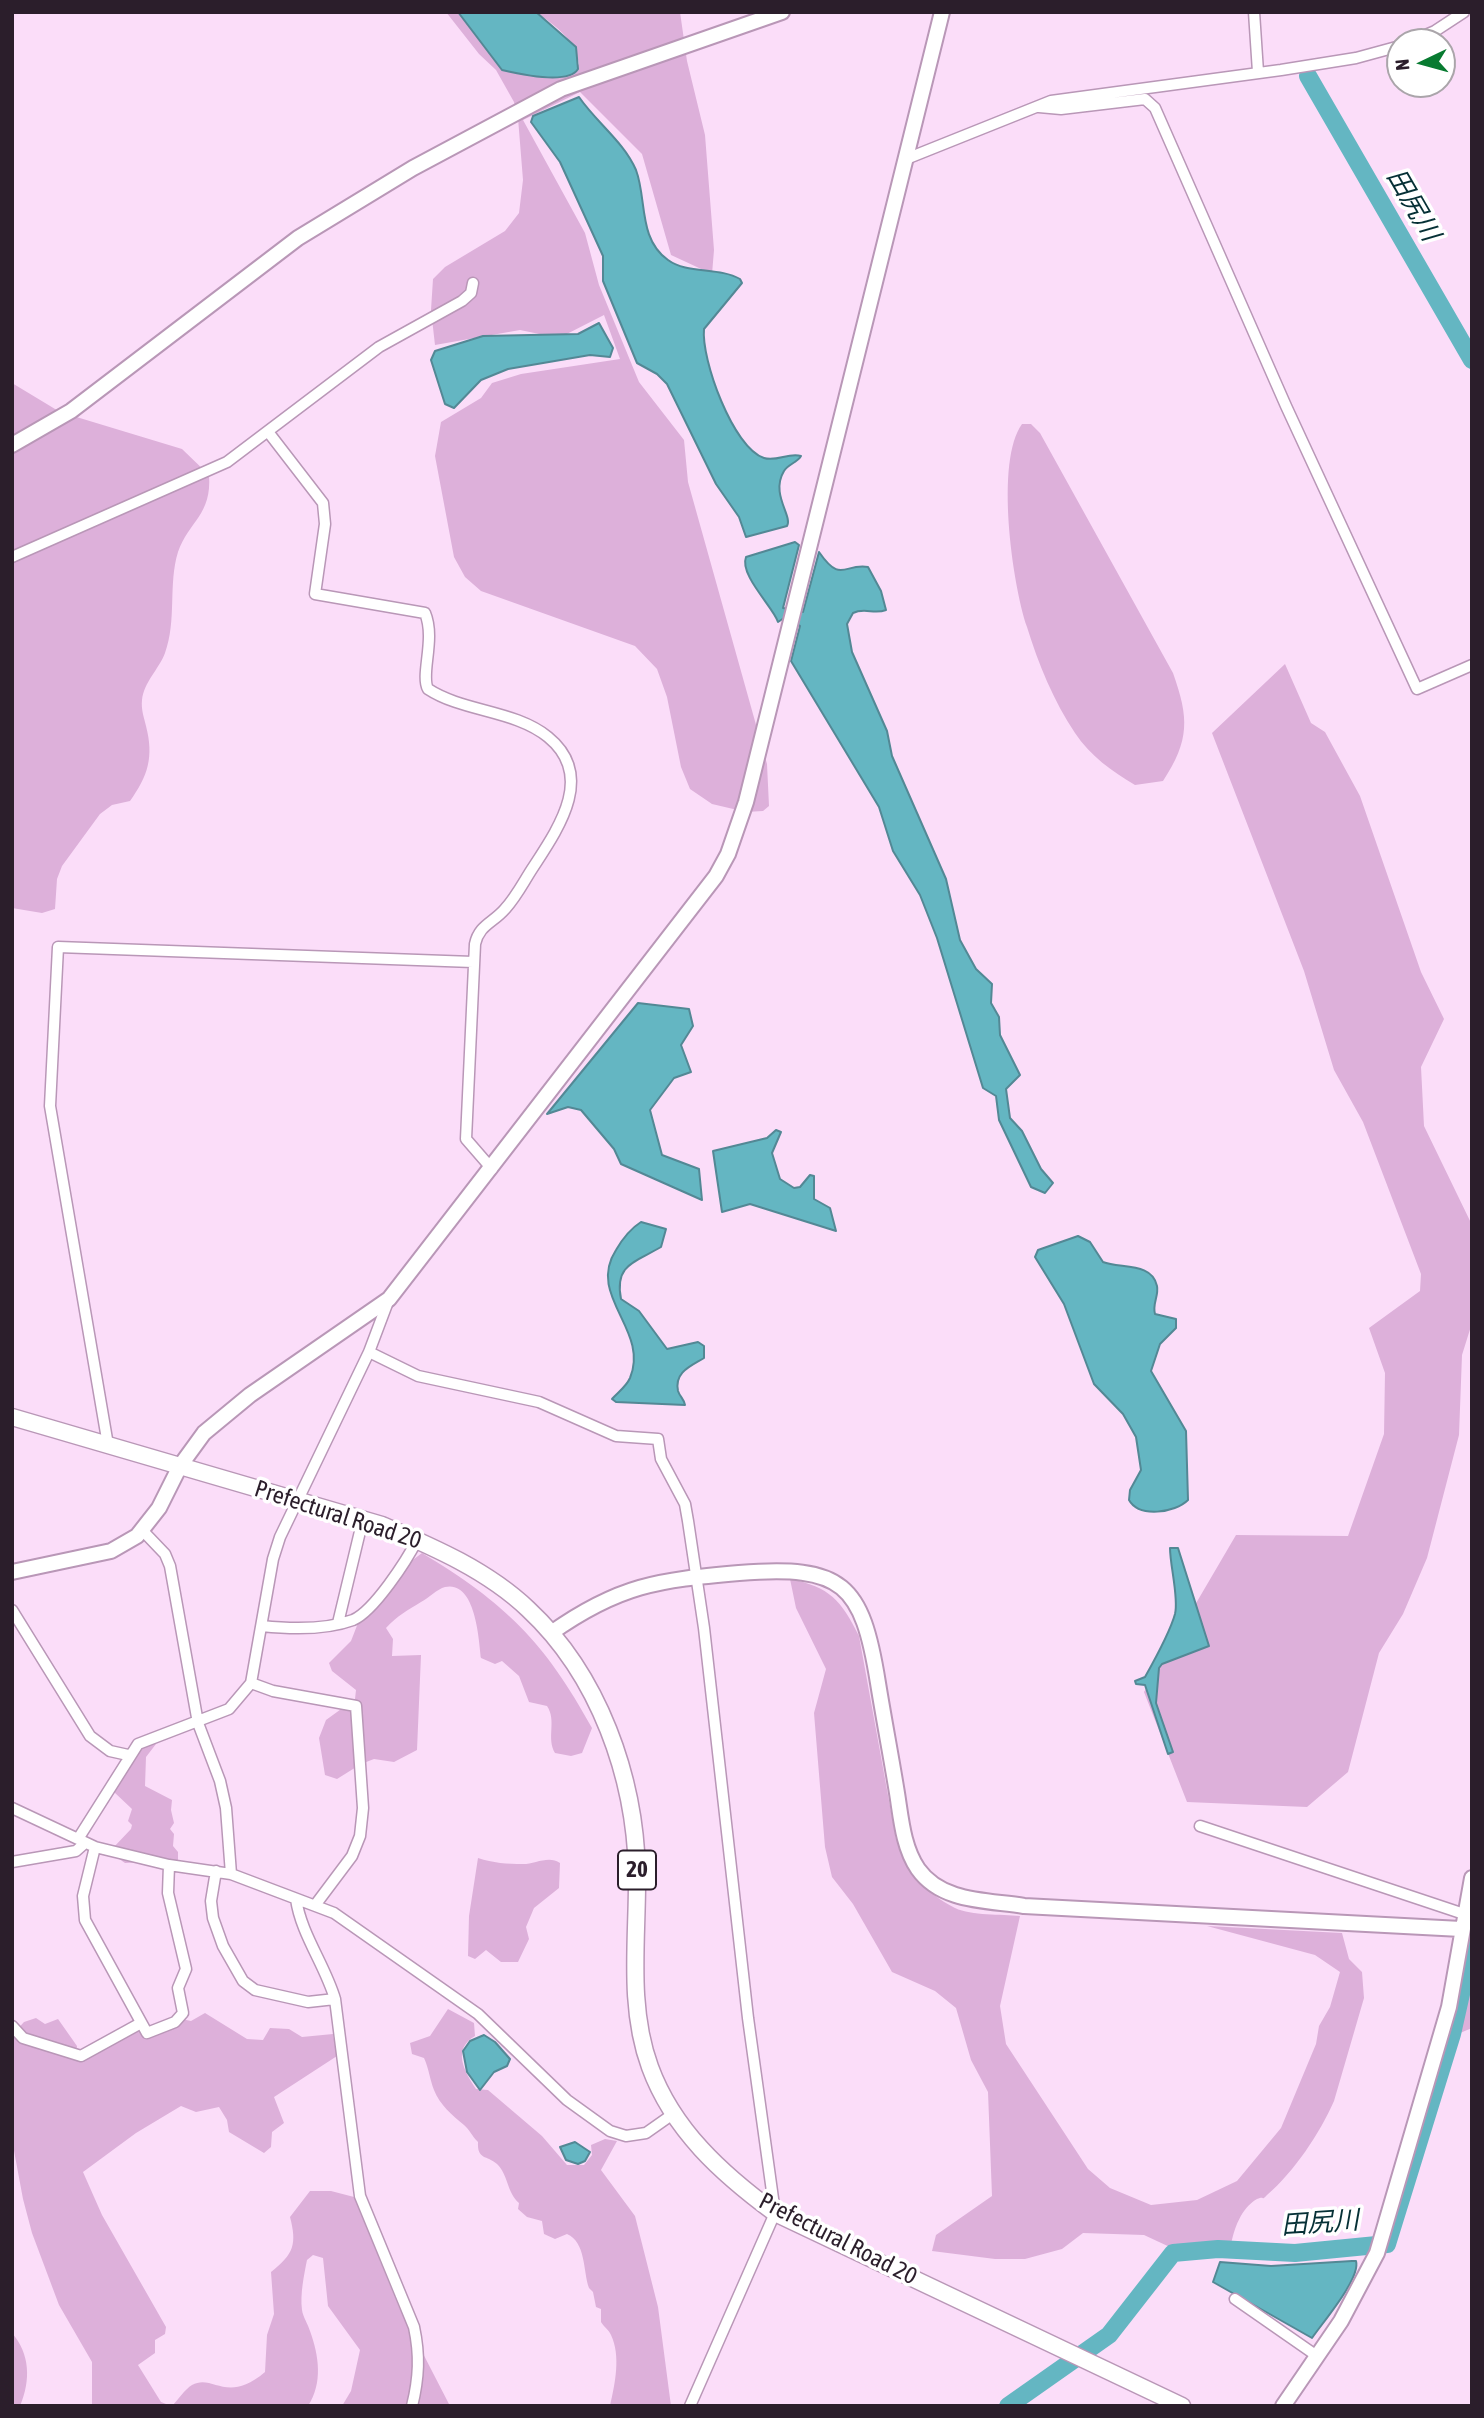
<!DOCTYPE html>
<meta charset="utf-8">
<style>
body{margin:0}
#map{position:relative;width:1484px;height:2418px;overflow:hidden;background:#fbddf9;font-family:"Asap Condensed",sans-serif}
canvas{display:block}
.frame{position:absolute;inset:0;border:14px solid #2b1e2b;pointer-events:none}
.north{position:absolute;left:1386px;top:28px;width:70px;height:70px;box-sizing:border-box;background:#fff;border:2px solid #aaa5aa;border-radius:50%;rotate:265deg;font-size:19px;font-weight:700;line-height:28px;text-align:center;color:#2b1e2b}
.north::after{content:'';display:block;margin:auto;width:24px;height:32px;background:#087b31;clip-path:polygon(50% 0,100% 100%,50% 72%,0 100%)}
</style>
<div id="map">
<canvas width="1484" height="2418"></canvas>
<div class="frame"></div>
<div class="north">N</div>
</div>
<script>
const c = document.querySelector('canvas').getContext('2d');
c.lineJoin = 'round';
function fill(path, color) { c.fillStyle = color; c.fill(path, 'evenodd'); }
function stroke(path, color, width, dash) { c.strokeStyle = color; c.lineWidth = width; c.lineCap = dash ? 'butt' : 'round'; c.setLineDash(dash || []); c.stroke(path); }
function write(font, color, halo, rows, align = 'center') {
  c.font = font + ' "Asap Condensed","Noto Sans JP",sans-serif'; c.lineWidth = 7; c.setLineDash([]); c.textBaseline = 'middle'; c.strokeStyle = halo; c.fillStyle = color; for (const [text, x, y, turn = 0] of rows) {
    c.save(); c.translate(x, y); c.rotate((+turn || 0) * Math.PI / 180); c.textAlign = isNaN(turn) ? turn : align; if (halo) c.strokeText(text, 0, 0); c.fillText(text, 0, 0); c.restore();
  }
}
fill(new Path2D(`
 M446,12H458L502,70L549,78L569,76L579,64C576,39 555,26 536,12H680L687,61L705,135L714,250L712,274L671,255L642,154L580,92L523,120L585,233L599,285L639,382L684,440L688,482L767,764L769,806L763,811L746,812L712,804L690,789L681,767L667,697L657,669L635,646L481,591L465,577L454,557L435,456L441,422L481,398L492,383L521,374L620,359L604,315L559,338L520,330L435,345L431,310L433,279L445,267L505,231L519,213L523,180L518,118L514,102L496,70L479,54Z
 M12,383L60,412L182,449L209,475C212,515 189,521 178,552C168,584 177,620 165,653C159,669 144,682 142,700C141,710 144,717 146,726C154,757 148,776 130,801L112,805L100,814L62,866L57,879L55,909L42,913L12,908Z
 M1022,424H1031L1040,433L1173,673C1189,718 1190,740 1163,781L1135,785C1112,771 1090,756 1075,733C1054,702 1038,663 1027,627C1012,582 995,461 1022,424Z
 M1285,664L1311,723L1325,732L1360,796L1421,972L1444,1019L1421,1067L1424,1126L1472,1225V1323L1462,1355L1459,1435L1427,1558L1403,1614L1379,1653L1348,1772L1307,1807L1187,1802L1144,1692L1236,1535L1348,1536L1384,1434L1385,1373L1369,1328L1420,1291L1421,1274L1363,1122L1334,1070L1304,971L1212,733Z
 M422,1553C505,1603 545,1642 592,1728L582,1753L571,1756L555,1753C546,1738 557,1721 547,1706L529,1702L519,1676L502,1661L495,1664L481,1658C479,1641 476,1580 445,1587C437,1589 429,1598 421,1602C408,1610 397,1616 386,1628L393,1639L392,1656L421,1655L417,1750L394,1762L374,1759L361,1764L337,1779L325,1775L319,1738L326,1720L355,1699L356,1690L332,1671L329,1663L351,1641L358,1623L410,1562Z
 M790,1579C830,1587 841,1600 859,1636L896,1839C907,1869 925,1893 955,1908C972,1916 1001,1914 1020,1916L1000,2006L1006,2044L1088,2169L1110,2188L1151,2205L1197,2200L1237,2181L1281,2128L1316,2044L1319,2026L1330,2007L1340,1972L1315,1955L1207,1926L1342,1933L1349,1959L1362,1972L1364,1998L1334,2101C1320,2133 1294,2172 1267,2195C1260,2202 1266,2195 1257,2199C1241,2208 1234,2229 1231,2245L1172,2248L1144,2235L1083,2233L1062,2249L1025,2259H995L932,2251L936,2235L992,2196L988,2092L971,2060L956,2008L935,1991L892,1972L853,1904L832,1877L825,1847L814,1713L826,1669L796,1608Z
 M154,1741L156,1744L146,1757L145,1786L172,1800L171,1810L174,1823L170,1829L174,1834L173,1846L178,1852V1860L125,1863L115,1856L113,1848L131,1829L132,1825L128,1821L132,1809L114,1792L139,1748Z
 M478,1858C493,1863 507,1864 523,1864C535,1864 549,1855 560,1863L559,1888L534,1908L526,1927L529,1939L518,1962H501L486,1950L475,1959L468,1956L469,1916Z
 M1472,1927V2028L1448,2038Z
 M448,2009L474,2023L475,2036C452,2049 464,2071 476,2089L488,2090L542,2136L567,2165H584L592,2155L591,2145L605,2139L617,2141L601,2170L635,2216L658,2307L671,2406H610C615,2384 621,2356 611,2335C609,2330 604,2327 601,2322V2309L596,2307L593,2292L589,2288C583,2271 586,2242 567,2234L555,2239L544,2234L542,2221L527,2217L518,2209L519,2203C507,2193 508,2174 497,2164C487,2155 477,2160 478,2142C472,2136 469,2129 464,2125C452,2115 440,2105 434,2090C430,2080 429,2069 424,2058L412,2054L410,2043L430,2036Z
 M205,2013L247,2039L263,2040L270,2028L289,2029L302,2037L333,2034L337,2056L274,2097L284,2123L272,2132L271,2147L264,2153L229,2132L227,2120L219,2107L196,2112L181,2106L136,2133L83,2172L102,2215L166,2327L165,2334L155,2340V2353L138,2365L161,2402L171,2406H92V2362L59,2305L32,2233L23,2199L12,2140V2035L24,2022L36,2018L45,2024L58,2019L77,2046L76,2058L172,2017L191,2021Z
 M310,2191H331L354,2197L399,2307L450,2406H342L351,2391L360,2350L328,2306L323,2258L313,2255L307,2260C304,2275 300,2294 302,2310C303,2317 308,2324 310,2331C319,2356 323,2383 308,2406H172C178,2400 185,2389 192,2385C213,2373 226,2405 265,2372L267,2335L274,2314L271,2272C294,2254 297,2244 290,2217Z
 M12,2333C30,2354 31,2380 20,2406H12Z`), '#ddb0da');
const water = new Path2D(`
 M458,12H536L576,47L578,69C568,85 519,74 502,70Z
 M579,97C596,122 624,142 636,170C647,199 638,239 668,260C687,274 719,267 740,279L742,283L704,329C701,359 733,448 764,458C777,462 789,452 801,456C797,463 788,464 784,471C770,494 793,516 787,526L746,537L739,517L716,484L667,384L657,374L637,363L603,281V256L560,162L531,122L533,116Z
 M599,323L613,348L610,357L590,355L508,369L481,380L454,408L445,404L431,360L435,351L483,336L578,334Z
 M795,542L799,545L783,608L803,612L819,552C841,584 844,563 868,567L881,591L886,610C874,615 865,607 853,613L847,624L852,652L887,731L892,756L946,879L960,940L976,969L992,984L991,1003L999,1017L1000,1035L1020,1075L1006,1089L1010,1118L1022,1131L1041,1169L1053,1183L1045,1193L1031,1187L999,1120L996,1096L983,1088L937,938L920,895L893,851L879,807L791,661L800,626L784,618L778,622C774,608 739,575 746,557Z
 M638,1003L689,1009L693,1026L681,1045L691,1072L674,1078L650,1110L662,1155L699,1169L702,1200L621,1164L614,1149L581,1110L568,1107L547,1114Z
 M776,1130L781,1132L772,1153L780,1179L794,1188L800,1187L810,1175L814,1176V1199L830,1208L836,1231L750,1204L722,1212L713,1151L767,1138Z
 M641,1222L666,1229L661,1247C636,1262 614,1264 621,1299L639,1311L667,1349L698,1342L704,1346V1358C691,1366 674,1372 678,1391C680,1397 684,1399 685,1405L616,1402L612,1399C618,1392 626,1387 630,1378C650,1330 586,1296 616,1250C623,1238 630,1229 641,1222Z
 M1078,1236L1090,1242L1103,1262C1120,1269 1152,1262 1157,1286C1159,1296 1152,1304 1155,1314L1176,1319V1328L1160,1344L1151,1371L1186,1431L1188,1500C1175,1513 1139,1518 1129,1500L1130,1490L1141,1470L1136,1437L1123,1414L1094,1384L1064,1304L1035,1257L1038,1250Z
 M1170,1548H1178L1209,1646L1162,1664L1159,1668L1156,1703L1173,1752L1168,1754L1145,1685L1136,1684L1135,1681L1145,1677C1154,1661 1170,1632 1175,1614C1179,1598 1170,1566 1170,1548Z
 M484,2035L495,2042L510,2059L507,2066L494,2072L480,2090L467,2072L463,2051L470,2041Z
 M575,2142L590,2152L585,2161L578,2164L566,2160L560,2147Z
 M1352,2261H1356C1361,2278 1323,2322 1312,2338L1213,2282L1220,2262L1271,2266Z`);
fill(water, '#64b6c2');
stroke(water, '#538895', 2);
stroke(new Path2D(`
 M1308,76L1472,360
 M1008,2406L1109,2335L1173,2253L1218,2249L1295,2253L1387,2244L1452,2034L1472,1945`), '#64b6c2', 18);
const street = new Path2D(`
 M1254,12L1258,72
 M1409,42L1435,31L1464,12
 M1039,107L1061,109L1145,99L1155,108L1286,406L1417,689L1472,665
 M906,159L1051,101L1281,70L1356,58L1400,46
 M269,433L323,503L325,524L315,594L425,613C436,639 420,675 428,689C463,712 515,710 548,737C596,776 558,829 532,869C523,883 516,897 505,909C493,923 479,925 475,944L466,1139L492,1169
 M12,557L227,462L379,347L462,301L471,293L473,283
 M369,1352L418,1376L539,1402L616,1436L658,1439L661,1459L685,1504L688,1521L704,1628L748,2018L775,2213L690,2406
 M108,1445L50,1106L58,947L473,962
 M143,1531L165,1554L170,1566L198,1723L220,1781L226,1808L231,1874
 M12,1610L90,1736L110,1751L128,1755
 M338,1623L363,1519
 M262,1626C290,1629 326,1630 353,1620C374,1611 407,1560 417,1540
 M251,1683L273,1691L356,1706L363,1808L360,1836L352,1856L316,1904
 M12,1808L95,1847L169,1865L231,1874L334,1913L478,2014L567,2100L610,2131L626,2136L646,2133L673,2114
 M1200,1826L1464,1914
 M78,1839L138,1744L229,1709L251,1683L273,1559L280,1537L369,1352L389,1299
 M95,1847L83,1896L85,1920L147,2033L175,2022L183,2013L178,1988L186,1969L168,1893L169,1865
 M12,1862L76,1851L85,1843
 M216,1871L211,1901L213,1918L223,1946L243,1981L255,1990L308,2002L335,1999
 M296,1899C301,1934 325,1965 335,1999L360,2196L414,2327C420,2355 419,2378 412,2406
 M12,2026L23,2038L81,2056L141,2023
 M1235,2299L1317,2356`);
const secondary = new Path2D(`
 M12,445L71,411L298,238L413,168L561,89L782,12
 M12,1572L111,1551L137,1536L159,1508L180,1466L204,1433L250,1395L389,1299L716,876L728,854L746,802L942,12
 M551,1633C619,1585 658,1580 739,1573C843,1565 862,1583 878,1683C884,1720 891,1756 897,1793C901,1818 903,1847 918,1869C942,1903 988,1900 1024,1906L1461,1929
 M1283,2406L1341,2321L1377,2253L1449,2007L1472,1878`);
const primary = new Path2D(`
 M12,1417L382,1525C433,1547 487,1570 528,1609C599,1675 635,1777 637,1872C638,1936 627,2005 650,2067C673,2130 722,2174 775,2213L1182,2406`);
stroke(street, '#b997b7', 13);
stroke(secondary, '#b997b7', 18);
stroke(primary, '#b997b7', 19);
stroke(street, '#fff', 10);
stroke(secondary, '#fff', 14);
stroke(primary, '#fff', 16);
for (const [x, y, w] of [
 [637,1870,38]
]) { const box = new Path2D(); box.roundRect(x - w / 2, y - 19.5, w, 39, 5); c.fillStyle = '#fff'; c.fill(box); stroke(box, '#2b1e2b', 2); }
write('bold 23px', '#2b1e2b', null, [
 ["20",637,1870]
]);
write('24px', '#2b1e2b', '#fff', [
 ["Prefectural Road 20",338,1515,18],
 ["Prefectural Road 20",838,2239,27]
]);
write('italic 26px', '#063036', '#fff', [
 ["田尻川",1413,205,60],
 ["田尻川",1320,2223,-4]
]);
</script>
